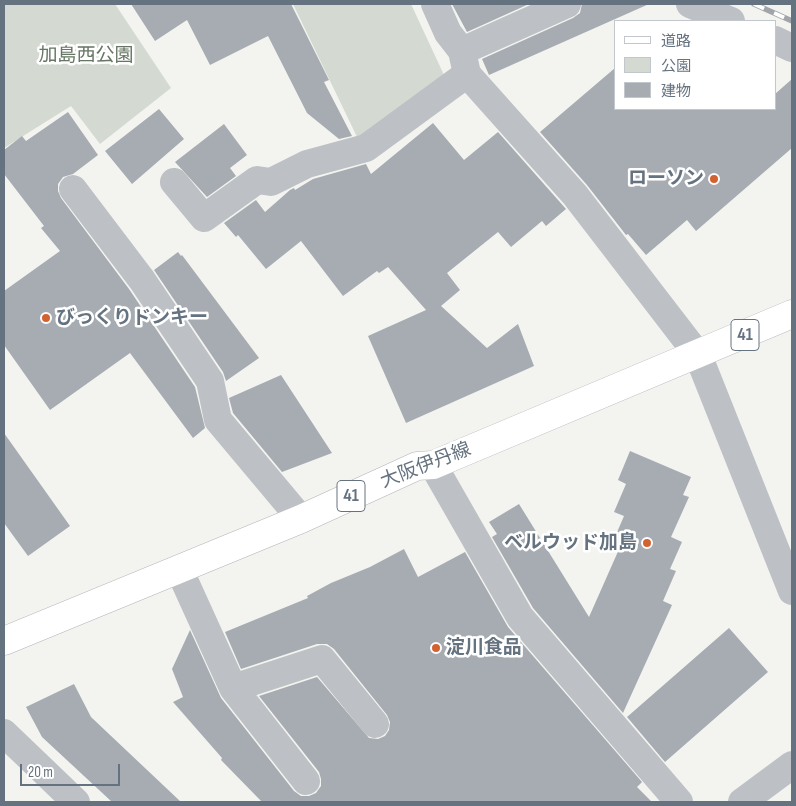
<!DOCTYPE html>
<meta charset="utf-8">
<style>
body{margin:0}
#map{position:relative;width:796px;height:806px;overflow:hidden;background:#f3f4f0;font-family:"Sofia Sans Condensed","Noto Sans JP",sans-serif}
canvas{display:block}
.frame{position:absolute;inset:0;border:5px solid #65727f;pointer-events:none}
.legend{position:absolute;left:614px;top:20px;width:162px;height:90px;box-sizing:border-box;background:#fff;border:1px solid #c1c7cc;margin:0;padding:6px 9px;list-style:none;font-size:15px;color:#65727f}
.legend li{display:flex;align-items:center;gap:10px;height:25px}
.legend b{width:25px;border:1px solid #c1c7cc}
.scale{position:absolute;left:20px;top:764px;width:100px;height:22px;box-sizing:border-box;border:2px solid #65727f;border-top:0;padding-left:6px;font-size:15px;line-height:18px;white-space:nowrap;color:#65727f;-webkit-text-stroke:4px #fff;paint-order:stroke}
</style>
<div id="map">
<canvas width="796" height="806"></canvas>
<div class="frame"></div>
<ul class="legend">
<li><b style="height:6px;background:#fff"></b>道路</li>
<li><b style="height:14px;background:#d4dad2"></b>公園</li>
<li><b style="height:14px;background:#a6acb2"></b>建物</li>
</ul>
<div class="scale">20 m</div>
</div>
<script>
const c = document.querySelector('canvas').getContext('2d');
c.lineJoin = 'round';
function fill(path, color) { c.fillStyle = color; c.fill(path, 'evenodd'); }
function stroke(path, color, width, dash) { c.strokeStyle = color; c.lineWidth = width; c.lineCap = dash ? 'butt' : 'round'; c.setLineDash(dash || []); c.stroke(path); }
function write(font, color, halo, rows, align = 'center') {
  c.font = font + ' "Sofia Sans Condensed","Noto Sans JP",sans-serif'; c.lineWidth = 5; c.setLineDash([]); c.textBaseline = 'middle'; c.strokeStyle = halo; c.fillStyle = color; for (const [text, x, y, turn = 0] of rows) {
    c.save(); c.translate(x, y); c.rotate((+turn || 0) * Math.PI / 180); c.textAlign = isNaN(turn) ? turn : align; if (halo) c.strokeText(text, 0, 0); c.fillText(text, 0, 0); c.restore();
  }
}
fill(new Path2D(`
 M4,4H115L171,88L100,144L71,106L4,148Z
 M293,4H411L444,75L358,139Z`), '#d4dad2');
fill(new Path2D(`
 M131,4H291L329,80L324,82L352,136L339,139L307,113L268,36L210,65L187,20L155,41Z
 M452,4H529L467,32Z
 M582,4H649L489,75L482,59L573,18L580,13Z
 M615,68V109H775V94L792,79V148L696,231L687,220L646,255L628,234L626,235L587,185L540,132Z
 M159,109L184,139L132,184L105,151Z
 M68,112L98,155L73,174L63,177L58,184V191L61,198L129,289L195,387L205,428L193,438L130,353L50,410L4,345V291L60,251L41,228L44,226L4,174V150L22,136L26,141Z
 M433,123L464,160L498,132L566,209L546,226L542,221L511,247L498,232L447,273L460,290L441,306L487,348L518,324L534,366L406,423L368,336L426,310L388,267L379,273L377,271L343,296L301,241L266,269L238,235L236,237L224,223L256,200L265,212L290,190L294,188L295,190L313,179L366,164L371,174Z
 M224,124L247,155L230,168L236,176L207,197L175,162Z
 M178,252L181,256L182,255L259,358L226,381L223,372L154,270Z
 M281,375L332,453L282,472L233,413L229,398Z
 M4,433L70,526L28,556L4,523Z
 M630,451L691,477L683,495L689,497L671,537L682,542L670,569L676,571L663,601L672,605L623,713L533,608L492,537L497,534L489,522L519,504L589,617L620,547L612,544L624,516L614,512L626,484L618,480Z
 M404,549L418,577L465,552L508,627L642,782L637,787L652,802H262L221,760L222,758L173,702L183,697L172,669L190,630L221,698L294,791L301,796H309L316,793L321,786V779L319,772L259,696L317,677L369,738L378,739L385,736L389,730L390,722L387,715L334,649L327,644H317L241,669L225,632L308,598L307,596L331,583L370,567Z
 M729,628L768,672L665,762L627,717Z
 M74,684L91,717L181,802H112L42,737L26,707Z`), '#a6acb2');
const major = new Path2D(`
 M4,641L301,519L417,466L433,465L792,314`);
stroke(major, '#b1b4b8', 29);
stroke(new Path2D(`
 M435,4L448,33L462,51L467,74L575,195L698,355L792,591
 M690,4L731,21
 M775,40L792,48
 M462,51L567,4
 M174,182L204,218L257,180L271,182L307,164L366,148L467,74
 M73,189L142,280L210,381L218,420L301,519
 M433,465L520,617L679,802
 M179,569L233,688L306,781
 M233,688L322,659L375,724
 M4,733L76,802
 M742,802L792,765`), '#bdc0c4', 28);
stroke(major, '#fff', 28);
const rail = new Path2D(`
 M754,4L792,21`);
stroke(rail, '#a1a5aa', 5.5);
stroke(rail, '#fff', 4, [11]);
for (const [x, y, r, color] of [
 [714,179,5,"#d36231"],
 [46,318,5,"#d36231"],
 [647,543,5,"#d36231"],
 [436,648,5,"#d36231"]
]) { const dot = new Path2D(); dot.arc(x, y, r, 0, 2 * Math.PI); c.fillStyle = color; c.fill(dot); stroke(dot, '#fff', 2); }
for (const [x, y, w] of [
 [745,335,28],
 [351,496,28]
]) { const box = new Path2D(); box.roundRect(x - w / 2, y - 15.5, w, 31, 4); c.fillStyle = '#fff'; c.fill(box); stroke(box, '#65727f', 1); }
write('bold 18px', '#65727f', null, [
 ["41",745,335],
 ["41",351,496]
]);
write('19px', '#667663', '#fff', [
 ["加島西公園",86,56]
]);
write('bold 19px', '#65727f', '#fff', [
 ["ローソン",704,179],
 ["びっくりドンキー",56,318,"left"],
 ["ベルウッド加島",637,543],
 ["淀川食品",446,648,"left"]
], 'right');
write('19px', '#65727f', '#fff', [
 ["大阪伊丹線",426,466,-21]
]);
</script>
